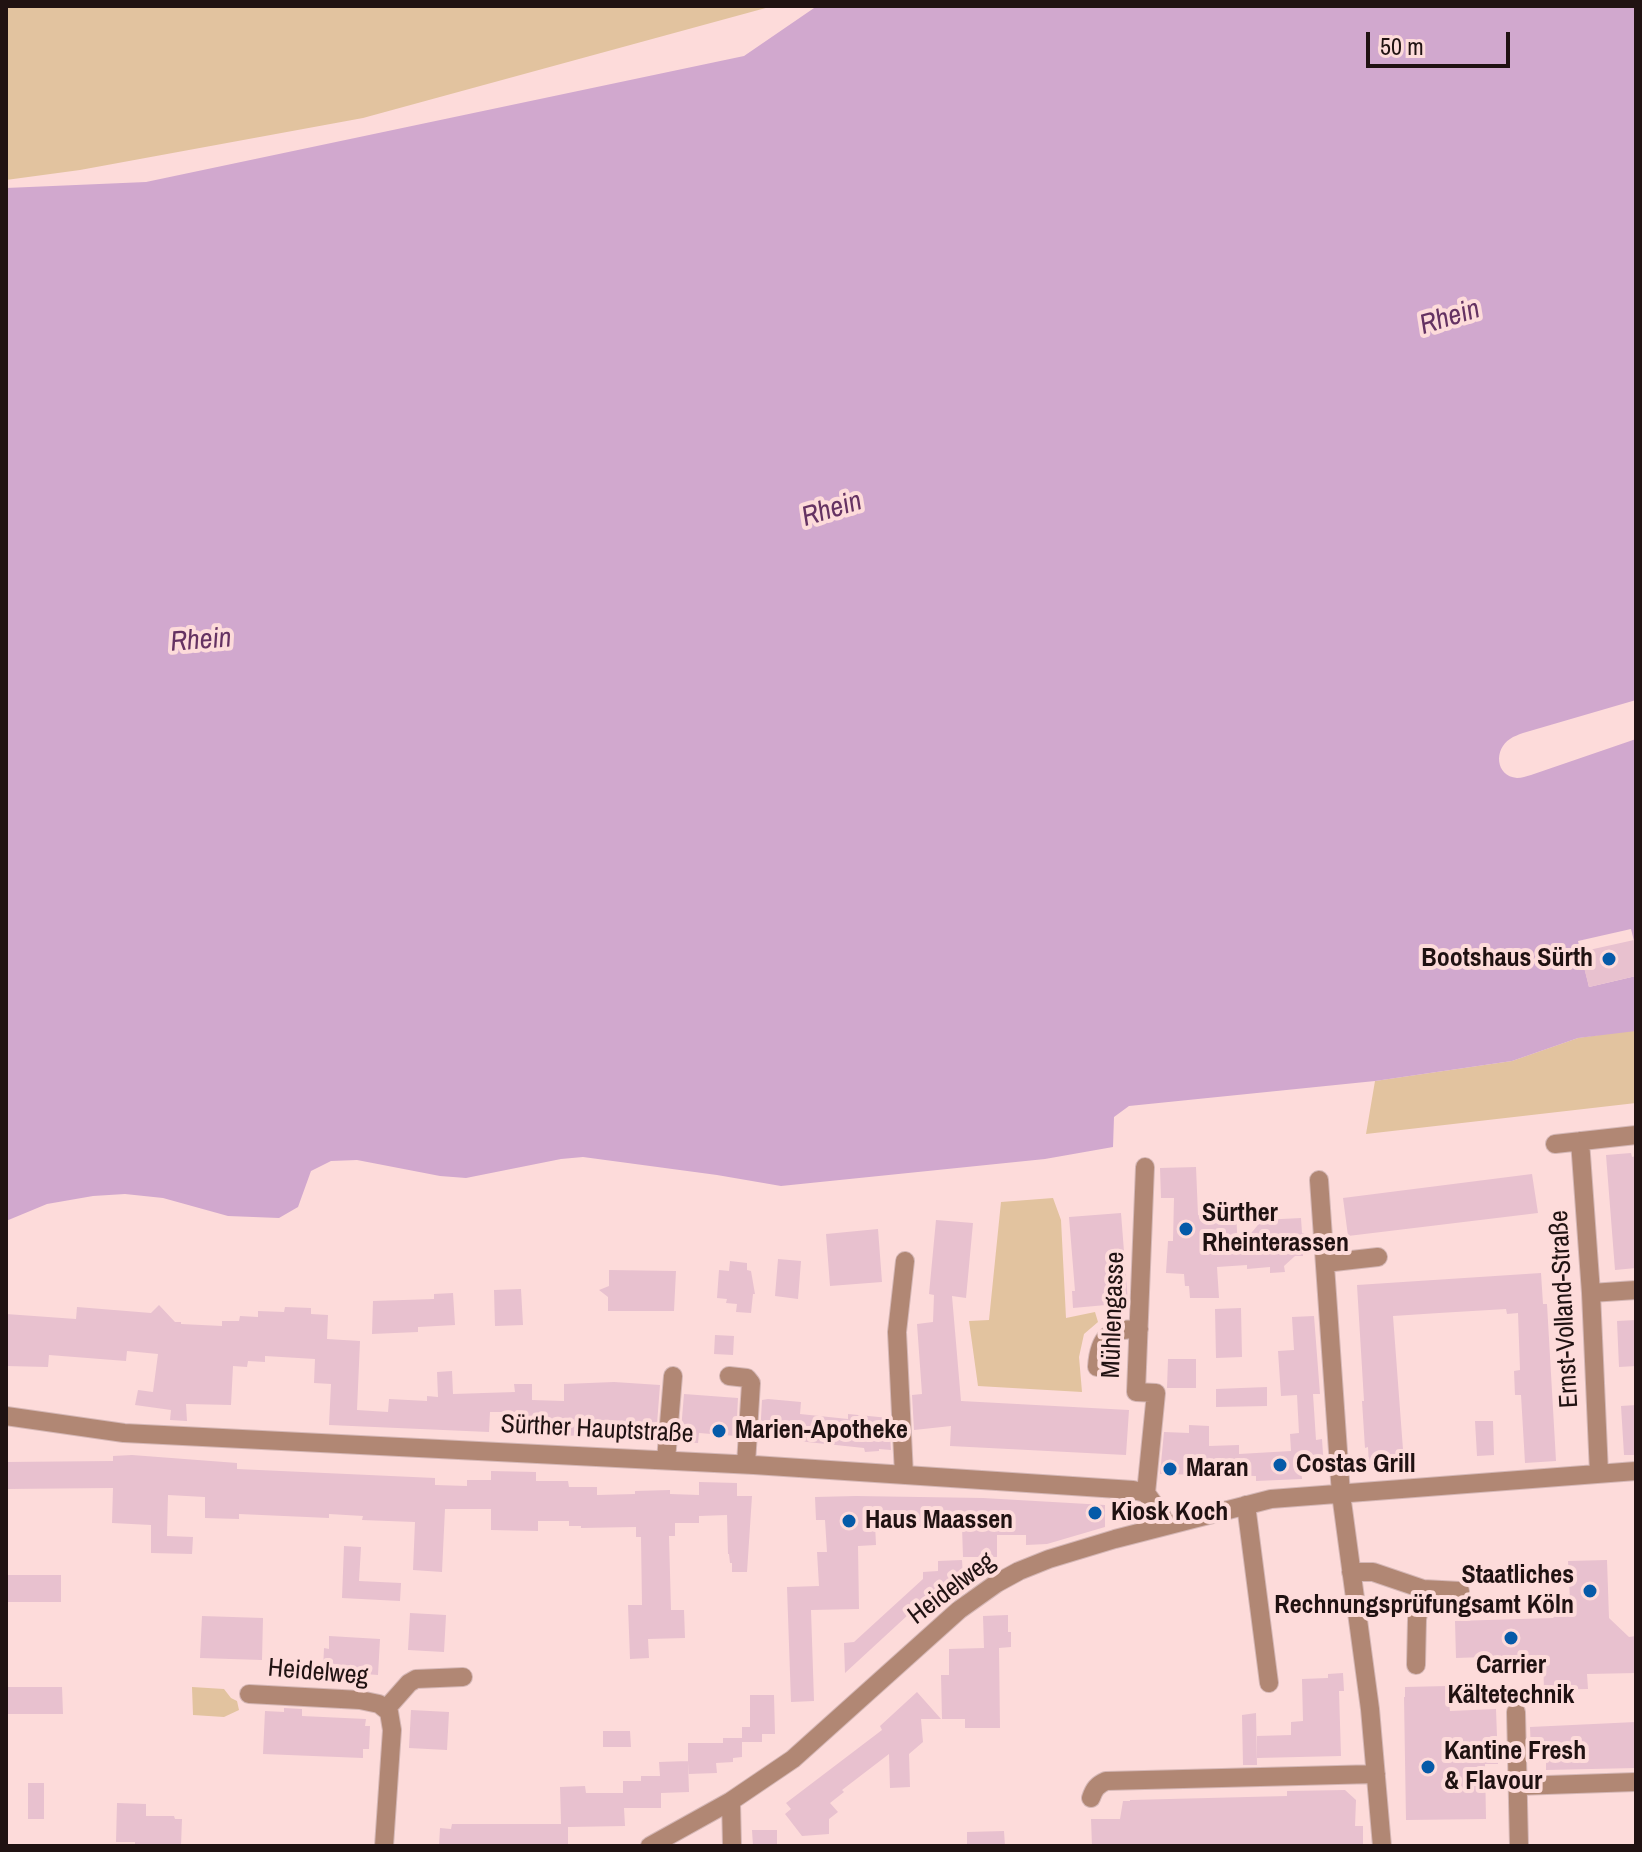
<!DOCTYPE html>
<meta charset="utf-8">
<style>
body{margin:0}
#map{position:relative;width:1642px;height:1852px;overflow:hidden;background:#fddbda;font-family:"Archivo Narrow",sans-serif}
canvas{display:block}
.frame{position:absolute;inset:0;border:8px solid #201212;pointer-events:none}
.scale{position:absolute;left:1366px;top:32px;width:144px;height:36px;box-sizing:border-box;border:4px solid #201212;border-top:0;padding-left:10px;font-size:24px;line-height:28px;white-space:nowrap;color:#201212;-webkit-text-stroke:6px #fddbda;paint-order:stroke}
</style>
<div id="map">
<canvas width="1642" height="1852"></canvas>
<div class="frame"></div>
<div class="scale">50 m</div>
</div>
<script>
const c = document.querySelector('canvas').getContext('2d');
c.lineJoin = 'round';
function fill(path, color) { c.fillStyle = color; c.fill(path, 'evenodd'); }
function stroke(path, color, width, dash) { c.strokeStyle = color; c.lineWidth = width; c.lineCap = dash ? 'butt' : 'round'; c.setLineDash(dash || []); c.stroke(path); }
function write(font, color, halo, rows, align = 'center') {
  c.font = font + ' "Archivo Narrow",sans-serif'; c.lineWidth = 8; c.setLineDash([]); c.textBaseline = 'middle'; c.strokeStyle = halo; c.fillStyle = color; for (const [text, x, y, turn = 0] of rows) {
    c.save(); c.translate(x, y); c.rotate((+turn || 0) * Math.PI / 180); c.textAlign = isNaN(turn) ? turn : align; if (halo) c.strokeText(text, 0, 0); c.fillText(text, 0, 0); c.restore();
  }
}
fill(new Path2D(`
 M6,6H773L363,118L80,170L6,180Z
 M1626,1031H1636V1103L1366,1134L1375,1081L1512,1061L1578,1038Z
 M1053,1198L1061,1220L1066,1318L1095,1312L1098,1322L1084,1334L1079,1357L1082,1392L978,1386L969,1321L989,1320L1001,1202Z
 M192,1687L224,1689L231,1698L237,1701L239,1710L224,1717L193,1715Z`), '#e2c39f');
fill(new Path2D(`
 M817,6H1636V700L1523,733C1518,735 1514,736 1510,739C1494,749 1495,776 1517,778C1522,778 1526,776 1531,775L1636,739V1031L1578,1038L1512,1061L1375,1081L1129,1106L1114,1117L1113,1147L1045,1159L781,1186L717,1175L583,1157L561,1159L466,1178L440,1176L357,1160L331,1161L311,1171L298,1207L279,1218L228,1216L163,1198L125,1194L93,1196L47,1204L6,1221V188L146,182L744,56Z`), '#d1a8ce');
fill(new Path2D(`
 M1631,929L1636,949V976L1589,987L1578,941Z`), '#fddbda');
fill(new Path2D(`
 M1634,940L1636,949V976L1589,987L1580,952Z
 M1631,1153L1632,1157L1636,1156V1268L1615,1270L1606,1155Z
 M1196,1167L1198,1215L1236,1213L1238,1249L1262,1220L1301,1218L1302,1233H1304L1305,1250H1303V1256H1295L1284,1266L1285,1272L1270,1273V1267L1247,1269V1265L1217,1267L1219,1298H1190L1189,1286H1185L1184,1274L1166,1273L1168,1241H1173L1174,1198H1161L1160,1168Z
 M1532,1174L1538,1213L1348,1236L1343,1198Z
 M1121,1213L1128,1303L1073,1308L1072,1291H1075L1069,1217Z
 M936,1220L973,1223L966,1298L952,1296L961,1401L1129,1410L1126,1455L950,1446L951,1426L914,1430L912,1395L922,1394L917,1324L933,1322L934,1295L929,1294Z
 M878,1229L882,1282L830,1286L826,1234Z
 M778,1259L801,1261L798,1299L775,1296Z
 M730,1261L747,1263V1270L751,1271L755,1294H753L751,1313L736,1312L737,1304L726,1303L727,1299L717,1298L719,1270L729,1271Z
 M609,1270L676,1271L674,1311H608V1297L599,1290L609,1286Z
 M1541,1273L1543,1304H1547L1556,1461L1525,1463L1521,1395H1515L1514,1371L1520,1370L1518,1313L1507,1314L1506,1309L1439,1313L1393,1316L1404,1463L1396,1464L1375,1473V1465L1369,1466L1368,1447L1365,1448L1362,1401H1364L1357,1285Z
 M521,1289L523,1325L495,1326L494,1290Z
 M453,1293L455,1325L418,1327V1332L372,1334L373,1301L434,1299V1294Z
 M159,1305L175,1322H181V1324L222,1326V1321H239L240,1316L258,1317V1311L284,1312L285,1307L311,1308V1314L328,1315L327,1339L360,1341L357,1410L388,1412L389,1399L427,1401V1396L438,1397L437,1372L452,1371L453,1394L515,1392L514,1384H532V1400L564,1401V1384L614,1382L660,1385L657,1424L599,1420V1436L519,1435L518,1412H490L489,1432L329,1425L331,1384L314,1383L315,1359L265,1356V1362L248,1361L247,1367L233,1366L231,1405L186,1404L187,1421L170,1420L171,1410L135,1405L138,1390L153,1392L158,1354L127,1351L126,1361L49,1355L48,1367L6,1366V1314L76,1319L77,1307L151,1313Z
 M1241,1308L1242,1357L1216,1358L1215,1309Z
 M1314,1316L1320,1394H1313L1316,1440L1322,1439L1324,1469L1301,1470L1302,1479L1256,1481V1476L1160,1474L1164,1432L1189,1433V1425L1209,1426V1446L1239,1445V1454L1291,1451L1290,1434L1299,1433L1297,1395L1281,1396L1278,1351L1294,1350L1292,1317Z
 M1636,1320V1366L1619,1367L1617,1321Z
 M715,1335L734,1336L733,1355L714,1354Z
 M1168,1359H1196V1388H1167Z
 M1267,1387V1406L1216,1407V1389Z
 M684,1394L738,1398L736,1436L699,1433L698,1443L680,1442Z
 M768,1399L801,1402L800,1414L848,1419V1414L889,1418L891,1450L879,1449V1451L865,1452L864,1448L760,1437L762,1400Z
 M1636,1405V1455H1624L1621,1406Z
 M1475,1421H1493L1494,1455L1477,1456Z
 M132,1455L237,1463V1469L435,1478V1485L467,1486V1480H491V1471L536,1472V1481H568L569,1487H597V1495L635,1494V1491L670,1490V1494L699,1495V1482L737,1483V1496H752L747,1572H732V1563H730L729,1554H728L727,1515L699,1516V1523H675V1536H669L671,1610H684L685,1638L648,1639L649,1658L630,1659L628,1605H642L641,1537H636V1527L581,1528V1526H569V1521H538V1531L491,1530V1509H445L442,1572L413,1570L415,1522L362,1520L363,1516L329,1514V1518L239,1514V1519L205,1518V1497L168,1495L167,1536L193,1537L192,1554L151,1553V1525L112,1523L113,1488L6,1489V1462L113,1461V1456Z
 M856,1496L983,1498L1105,1505V1527L1047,1544L1026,1545V1535H997V1557H963L962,1527H909V1523L875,1524L876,1545L858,1546L859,1609L811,1610L814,1701L791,1702L787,1587L819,1586L817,1552H827L825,1520H816L815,1497Z
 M344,1546L361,1547L359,1581L401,1583L400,1601L342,1598Z
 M962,1560L963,1576H955V1589H946V1596L940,1597V1604L930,1605L931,1613L909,1614L845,1673L844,1643L854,1642L923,1579V1572L938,1571V1561Z
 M1607,1560L1609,1618L1629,1637L1636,1636V1673L1587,1674L1588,1689L1544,1690L1543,1655L1456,1658L1455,1621L1553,1618L1570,1600L1568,1561Z
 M6,1575H61V1602H6Z
 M410,1613L446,1615L444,1652L408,1650Z
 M1008,1615V1632H1011V1647L999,1648L1000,1728H965V1719H942L941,1675H949V1649L984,1648L983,1616Z
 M202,1616L263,1618L262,1660L200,1658Z
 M329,1636L380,1639L378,1675L323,1671L324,1648L329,1649Z
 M1343,1673L1344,1691H1339L1341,1756L1257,1758V1736L1291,1735V1722L1303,1721L1302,1679L1328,1678V1674Z
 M1447,1686L1450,1711L1496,1709L1498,1764H1485L1486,1819L1406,1820L1404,1697H1405V1687Z
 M6,1687H62L63,1714H6Z
 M917,1692L941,1719H921L923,1742L909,1754L910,1787L890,1788L889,1754L842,1790L844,1792L830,1803L838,1812L829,1819V1834L802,1836L785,1814L791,1809L786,1803L882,1730L880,1726Z
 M750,1695H774L775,1734H762V1742H742V1757L733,1758V1762L716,1763L717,1773L688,1774V1743H723V1738H742V1727H750Z
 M284,1708L302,1709V1716L366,1719L365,1726H370L369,1749H363V1758L263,1754L265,1711L284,1712Z
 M411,1710L449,1712L447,1750L409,1748Z
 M1256,1713L1257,1765H1243L1242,1715Z
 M1636,1722V1768L1546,1770V1751L1531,1752L1530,1727Z
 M603,1731H630L631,1747H603Z
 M688,1761L689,1792L661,1793V1808H624L625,1826L568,1827V1846H439L440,1828L451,1829L452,1824H561L560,1787L585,1786L586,1793H623V1781H641V1776H660L659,1762Z
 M28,1783H44V1819H28Z
 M1345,1790L1356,1800L1355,1826H1363V1846H1092L1091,1819H1120L1123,1801H1130V1800L1287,1796V1791Z
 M117,1803L146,1804V1816H174L175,1819H182L181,1846H135V1842H116Z
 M752,1830H777V1846H753Z
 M1004,1831L1005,1846H967V1832Z`), '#e8c1cf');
const minor = new Path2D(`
 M1580,1141L1591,1293L1599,1473
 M1555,1144L1636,1135
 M1145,1167L1136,1392L1156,1393L1146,1493
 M1319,1180L1341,1494L1370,1709L1382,1846
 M1325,1263L1378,1257
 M1591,1293L1636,1290
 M1097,1367C1099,1336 1109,1329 1139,1329
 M729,1376L747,1378L751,1383L746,1464
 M6,1416L124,1433L754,1465L1133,1490L1146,1493L1161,1514L1166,1526
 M666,1460L673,1376
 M904,1475L897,1332L905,1261
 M1246,1505L1269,1683
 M1351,1572H1373L1423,1589L1460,1591
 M1416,1665L1417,1619L1423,1589
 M249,1694L360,1700L379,1704L389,1712L392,1730L384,1846
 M386,1709L409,1683L416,1679L463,1677
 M1516,1712L1519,1846
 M1517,1786L1636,1782
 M1091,1798C1094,1789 1097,1785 1106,1781L1376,1774
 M731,1801L732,1846
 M650,1846L731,1801L793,1759L959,1610L997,1583L1019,1571L1049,1559L1115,1539L1271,1499L1636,1471`);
stroke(minor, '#d5b7b6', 20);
stroke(minor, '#b18774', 18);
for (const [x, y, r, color] of [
 [1609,959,8,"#055aa8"],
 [1186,1229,8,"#055aa8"],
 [719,1431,8,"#055aa8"],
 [1280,1465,8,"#055aa8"],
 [1170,1469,8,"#055aa8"],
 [1095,1513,8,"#055aa8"],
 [849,1521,8,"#055aa8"],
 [1590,1591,8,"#055aa8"],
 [1511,1638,8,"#055aa8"],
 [1428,1767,8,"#055aa8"]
]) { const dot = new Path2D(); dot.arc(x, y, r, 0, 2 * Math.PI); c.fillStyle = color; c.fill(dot); stroke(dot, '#fddbda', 3); }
write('bold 26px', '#201212', '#fddbda', [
 ["Bootshaus Sürth",1593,959,"right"],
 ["Sürther",1202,1214],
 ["Rheinterassen",1202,1244],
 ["Marien-Apotheke",735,1431],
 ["Costas Grill",1296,1465],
 ["Maran",1186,1469],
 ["Kiosk Koch",1111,1513],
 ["Haus Maassen",865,1521],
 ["Staatliches",1574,1576,"right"],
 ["Rechnungsprüfungsamt Köln",1574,1606,"right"],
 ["Carrier",1511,1666,"center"],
 ["Kältetechnik",1511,1696,"center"],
 ["Kantine Fresh",1444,1752],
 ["& Flavour",1444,1782]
], 'left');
write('26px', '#201212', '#fddbda', [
 ["Ernst-Volland-Straße",1565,1309,-93],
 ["Mühlengasse",1114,1315,-88],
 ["Sürther Hauptstraße",597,1430,3],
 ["Heidelweg",952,1589,-37],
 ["Heidelweg",318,1673,5]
]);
write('italic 28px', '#653262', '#fddbda', [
 ["Rhein",1450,318,-17],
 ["Rhein",832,510,-17],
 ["Rhein",201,641,-4]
]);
</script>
